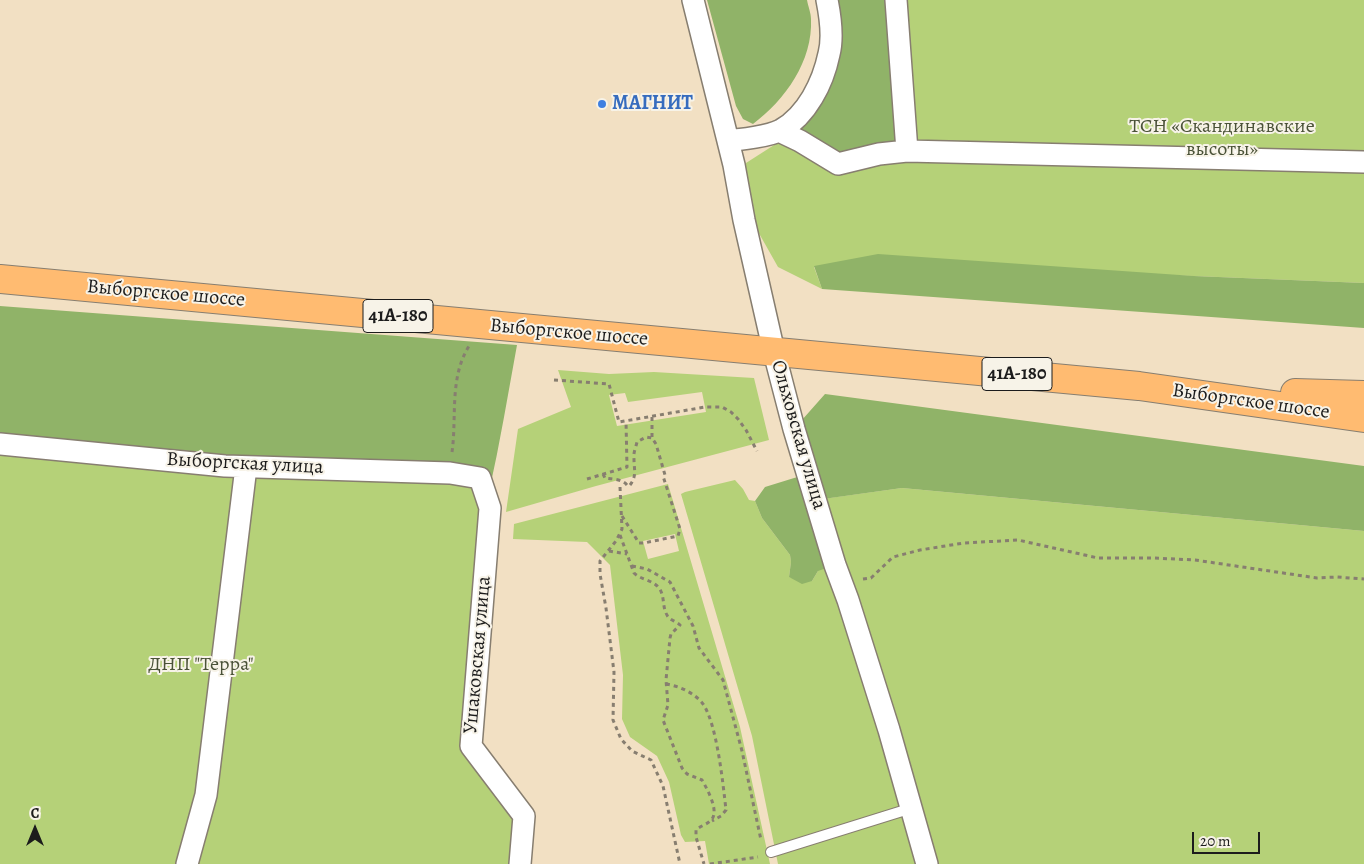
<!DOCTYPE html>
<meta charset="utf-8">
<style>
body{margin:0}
#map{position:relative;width:1364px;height:864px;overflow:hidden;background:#f2e0c3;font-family:Alegreya,serif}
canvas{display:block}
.north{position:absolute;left:10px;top:804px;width:50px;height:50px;-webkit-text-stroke:4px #f7f3e8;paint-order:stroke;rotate:0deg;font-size:14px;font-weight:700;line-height:20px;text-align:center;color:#1c1c1c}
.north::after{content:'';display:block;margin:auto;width:18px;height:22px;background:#1c1c1c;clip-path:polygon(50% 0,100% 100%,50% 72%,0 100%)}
.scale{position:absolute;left:1192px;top:832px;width:68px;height:22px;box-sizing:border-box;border:2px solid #1c1c1c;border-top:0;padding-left:6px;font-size:15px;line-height:18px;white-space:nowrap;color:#1c1c1c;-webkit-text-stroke:4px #f7f3e8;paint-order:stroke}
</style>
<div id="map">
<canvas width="1364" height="864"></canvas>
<div class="north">С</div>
<div class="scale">20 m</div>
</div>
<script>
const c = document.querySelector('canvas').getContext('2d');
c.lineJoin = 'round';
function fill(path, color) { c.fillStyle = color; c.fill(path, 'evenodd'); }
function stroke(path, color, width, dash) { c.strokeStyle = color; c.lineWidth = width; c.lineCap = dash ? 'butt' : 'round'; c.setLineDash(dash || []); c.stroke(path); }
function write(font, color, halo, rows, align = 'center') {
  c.font = font + ' Alegreya,serif'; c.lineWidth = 4; c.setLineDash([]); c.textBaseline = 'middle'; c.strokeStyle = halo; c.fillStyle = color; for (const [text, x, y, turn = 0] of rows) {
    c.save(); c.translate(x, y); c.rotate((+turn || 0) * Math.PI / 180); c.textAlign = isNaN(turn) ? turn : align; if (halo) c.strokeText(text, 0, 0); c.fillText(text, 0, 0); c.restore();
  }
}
fill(new Path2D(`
 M894,0H1364V283L1194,276L814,267L822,289L778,267L756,228L743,178L746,163L796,131Z
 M558,370L609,374L654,372L754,378L769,440L596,486L506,512L518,429L571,407ZM702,392L706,412L617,426L609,395L625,393L628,402Z
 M0,444L434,473L489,492L471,746L524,816L520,864H0Z
 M735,480L743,489L749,500L755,501L762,518L790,555L791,562L789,577L812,581L818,571L815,500L902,488L1364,531V864H778L752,736L681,494L685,492Z
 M668,484L740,727L770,864H709L705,841L685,842L681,835L669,782L657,756L630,737L622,719L623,675L610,565L587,542L513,539L514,524ZM675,534L679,551L648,559L643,541Z`), '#b5d178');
fill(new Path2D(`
 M707,0H807C808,6 811,13 811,19C813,61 785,100 753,124L743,119L736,106Z
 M835,0H894L907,146L838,164L796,131Z
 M878,254L1194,276L1364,283V328L822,289L814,266Z
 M0,306L517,345C508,394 500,443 489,492L480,478L0,444Z
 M825,394L1364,466V531L902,488L816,500L835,565L818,571L812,581L802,584L789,577L791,562L790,555L762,518L755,501L765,487L807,474L794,429Z`), '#90b368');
const lane = new Path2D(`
 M771,852L912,808`);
const street = new Path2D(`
 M693,0L734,165L744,220L774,352L794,429L835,565L848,600L889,730L927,864
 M896,0L907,151
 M779,131L800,141L838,164L879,154L907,151L1364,162
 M728,140C740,140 770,136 781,130C807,115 823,83 829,54C833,39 830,15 827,0
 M0,444L225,466L450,473L480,478L490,508L471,746L524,816L520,864
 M187,864L206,795L246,467`);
const primary = new Path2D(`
 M0,279L1139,386L1364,418
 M1295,393L1364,395`);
stroke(lane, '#877e70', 12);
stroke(street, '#877e70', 24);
stroke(primary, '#877e70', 30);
stroke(new Path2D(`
 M554,380L609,384L619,422L705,407H722L731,412L738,419L746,430L757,451
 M652,417V438
 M452,452C457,417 449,378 469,346
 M603,474L605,478C612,479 622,479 627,485
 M587,479L627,467L626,421
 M630,485C637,476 634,469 634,459C633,453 636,447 637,442L646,437L652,438L656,444L665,475
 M620,487L622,529L616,541L600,561V574L606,608L614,672L613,720L621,739L632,751L651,760L663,786L680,864
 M622,516L639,543H644L678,536L680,529L663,476
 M620,535L634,573C641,580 653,580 659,588C665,596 662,607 667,615C669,620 676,621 680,625L671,634L670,638L666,680L668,705L663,720L682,768L687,774L702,780C707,789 721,813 710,821C706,825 700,826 696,830V837L704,864
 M609,551L627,554
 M632,566L647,569L670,582L693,626L699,648L723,680L742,751L761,840
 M863,579L871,578L893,557L920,550L964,543L1018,540L1098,558H1154L1195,560L1317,578L1337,577L1364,579
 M666,684C679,686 695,693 703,704C717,724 723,784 726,810L721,816L712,821
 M710,864L758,857`), '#877e70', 3, [4, 4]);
stroke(lane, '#fff', 10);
stroke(street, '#fff', 21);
stroke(primary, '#ffbb71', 28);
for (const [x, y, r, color] of [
 [602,104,5,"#3f7fe0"]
]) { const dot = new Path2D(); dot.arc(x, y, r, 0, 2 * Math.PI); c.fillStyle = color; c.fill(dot); stroke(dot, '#f7f3e8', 2); }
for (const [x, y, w] of [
 [398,316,70],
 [1017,374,70]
]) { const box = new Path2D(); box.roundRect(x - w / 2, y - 16.5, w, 33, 4); c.fillStyle = '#f7f3e8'; c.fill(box); stroke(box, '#1c1c1c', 1); }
write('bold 19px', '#1c1c1c', null, [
 ["41А-180",398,316],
 ["41А-180",1017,374]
]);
write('bold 20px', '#366cbe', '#f7f3e8', [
 ["МАГНИТ",612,104]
], 'left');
write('20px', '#4a5238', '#f7f3e8', [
 ["ТСН «Скандинавские",1222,127],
 ["высоты»",1222,150],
 ["ДНП \"Терра\"",201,665]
]);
write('20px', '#1c1c1c', '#f7f3e8', [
 ["Выборгское шоссе",166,294,5],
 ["Выборгское шоссе",569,333,5],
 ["Выборгское шоссе",1251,402,8],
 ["Ольховская улица",798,435,74],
 ["Выборгская улица",245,464,3],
 ["Ушаковская улица",478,655,-85]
]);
</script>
